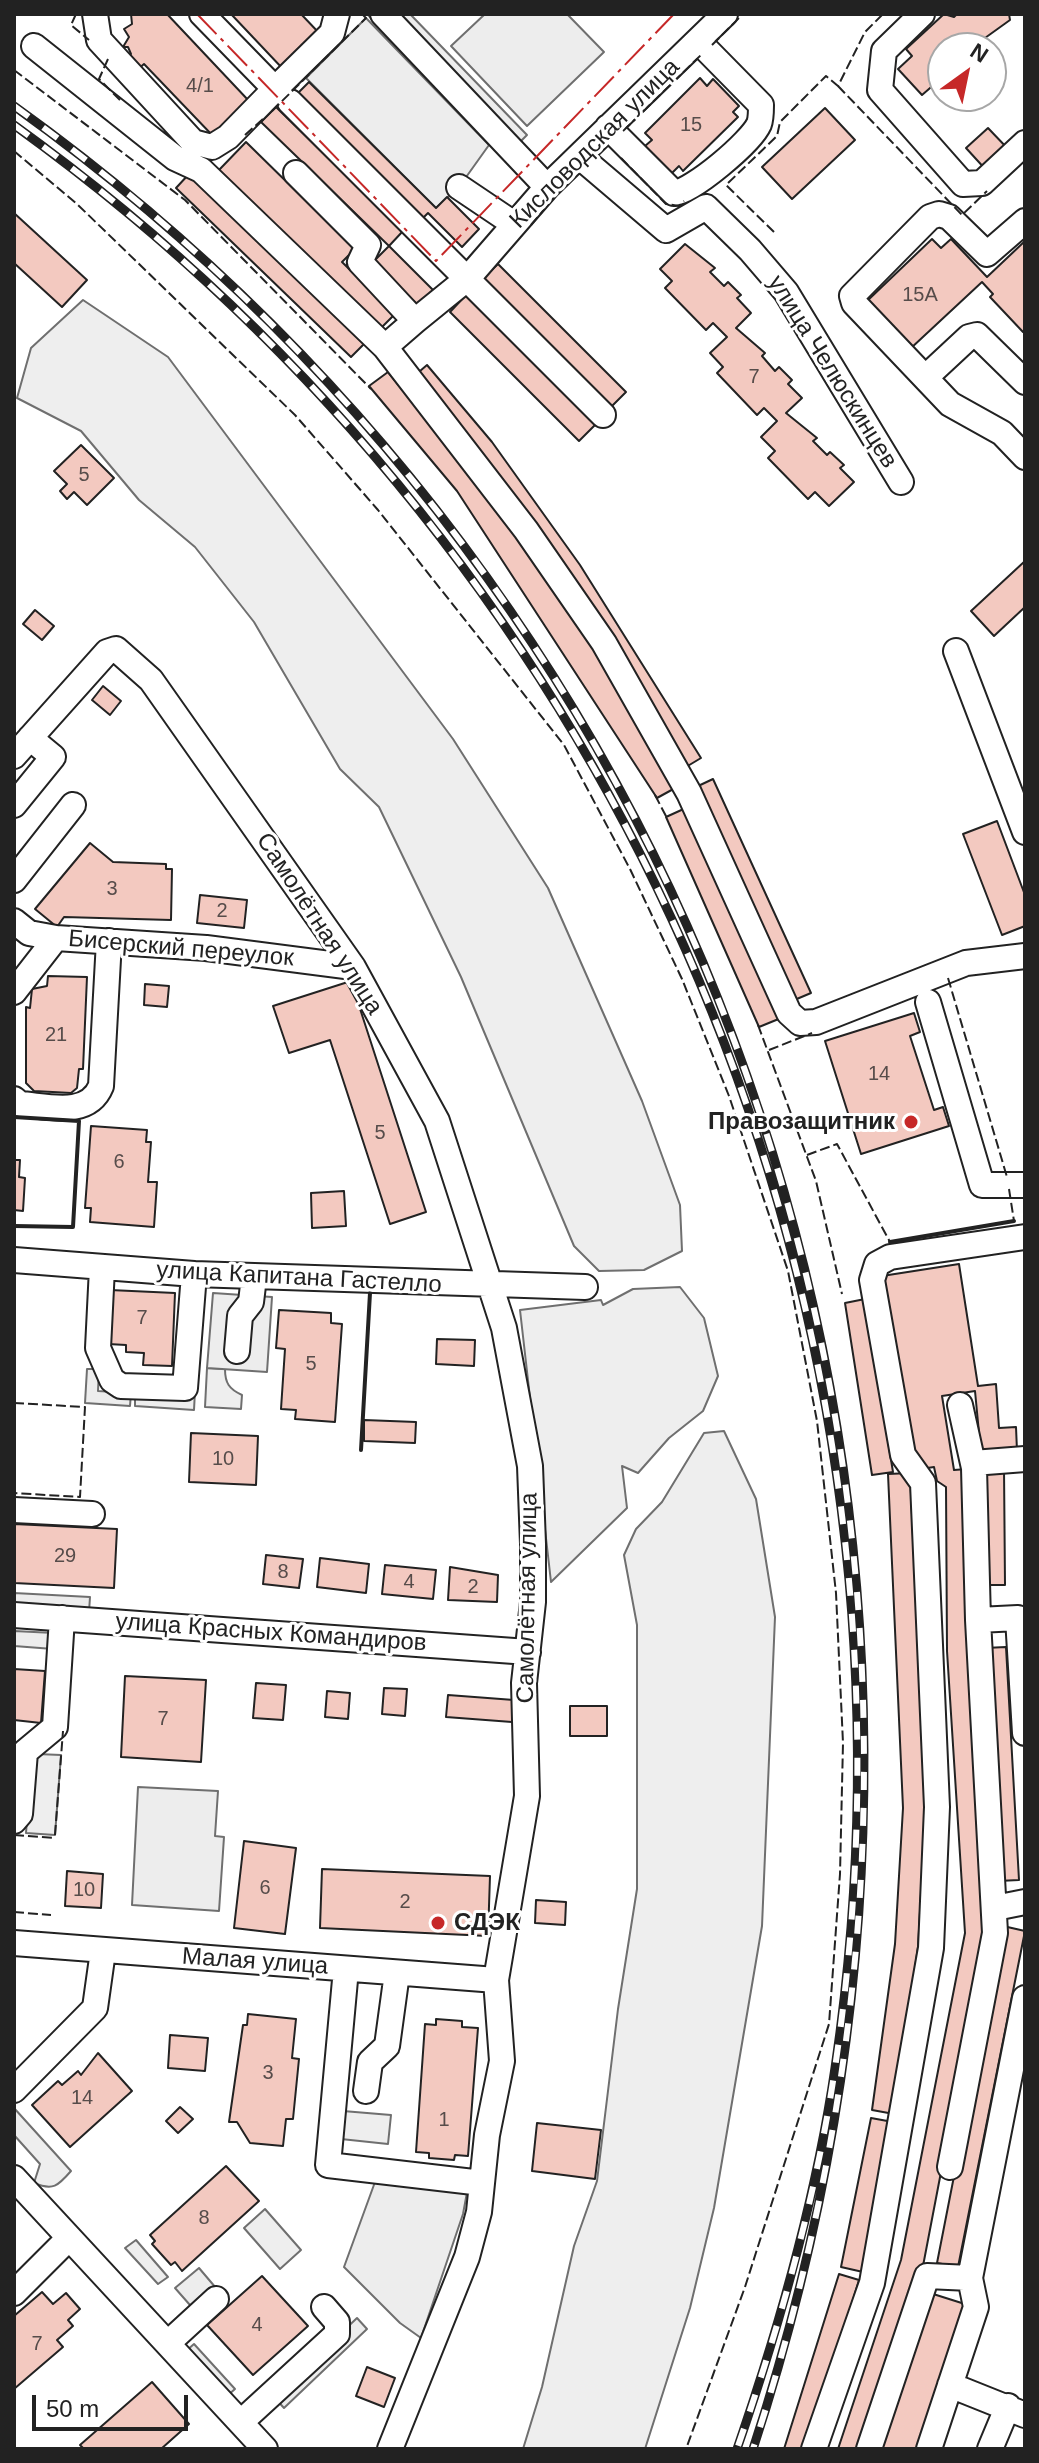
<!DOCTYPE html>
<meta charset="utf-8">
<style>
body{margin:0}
#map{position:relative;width:1039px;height:2463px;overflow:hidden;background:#fff;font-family:Helvetica,sans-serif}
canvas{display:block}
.frame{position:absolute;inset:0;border:16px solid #222;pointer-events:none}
.north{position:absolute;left:927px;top:32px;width:80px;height:80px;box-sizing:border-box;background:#fff;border:2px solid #a7a7a7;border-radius:50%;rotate:33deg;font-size:22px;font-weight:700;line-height:32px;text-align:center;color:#222}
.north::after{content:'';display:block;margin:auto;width:28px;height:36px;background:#c62828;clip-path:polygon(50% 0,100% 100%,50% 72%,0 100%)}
.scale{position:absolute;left:32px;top:2395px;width:156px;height:36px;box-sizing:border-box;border:4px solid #222;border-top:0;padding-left:10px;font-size:24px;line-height:28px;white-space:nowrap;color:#222;-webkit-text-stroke:6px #fff;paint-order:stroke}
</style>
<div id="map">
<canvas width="1039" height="2463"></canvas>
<div class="frame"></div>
<div class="north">N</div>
<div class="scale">50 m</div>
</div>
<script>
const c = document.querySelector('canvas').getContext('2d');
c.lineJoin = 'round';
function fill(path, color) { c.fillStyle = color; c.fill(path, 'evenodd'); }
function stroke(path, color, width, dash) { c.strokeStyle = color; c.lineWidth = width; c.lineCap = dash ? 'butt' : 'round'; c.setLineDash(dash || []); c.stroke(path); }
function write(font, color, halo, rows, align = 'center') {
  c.font = font + ' Helvetica,sans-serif'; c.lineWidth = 6; c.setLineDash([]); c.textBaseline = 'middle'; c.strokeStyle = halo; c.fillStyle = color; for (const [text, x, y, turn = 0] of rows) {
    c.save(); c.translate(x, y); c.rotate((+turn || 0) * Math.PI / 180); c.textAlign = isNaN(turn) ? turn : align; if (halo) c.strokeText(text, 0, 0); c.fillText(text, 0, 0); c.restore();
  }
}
const green = new Path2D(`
 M83,300L168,357L453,739L548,888L642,1101L680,1205L682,1251L644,1270L599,1271L574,1246L461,977L379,807L340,769L254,622L195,547L139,500L81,431L17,398L31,348Z
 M680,1287L704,1318L718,1376L703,1411L669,1438L638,1473L622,1466L627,1508L551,1582L520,1310L601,1300L603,1305L633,1289Z
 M207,1368L225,1369C225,1383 229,1389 242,1395L241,1409L205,1407Z
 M195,1391L194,1410L135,1406V1397L176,1400Z
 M724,1431L756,1499L775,1617L762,1926L714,2208L690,2308L645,2449H523L542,2387L574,2246L597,2181L618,2009L637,1889V1625L624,1555L636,1529L662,1502L704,1433Z
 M37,1754L61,1755L55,1835L26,1833L31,1766Z
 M14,2108L71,2171C58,2186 53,2191 34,2183L40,2164L14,2135Z
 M343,2111L391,2115L388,2144L341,2139Z
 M265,2209L301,2250L280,2269L244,2228Z
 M136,2240L168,2277L158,2284L125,2248Z`);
fill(green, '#eee');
stroke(green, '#6f6f6f', 2);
const parking = new Path2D(`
 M367,14H410L527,135L505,157Z
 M485,14H567L604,52L527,126L451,46Z
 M366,18L489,145L459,187L436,208L306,78Z
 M213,1293L272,1297L267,1372L207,1368Z
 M87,1369H99L98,1391L131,1393L130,1406L85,1403Z
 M14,1593L90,1597L89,1612L14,1609Z
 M14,1631L54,1633L53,1649L14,1646Z
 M138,1787L218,1791L215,1836L224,1837L219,1911L132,1905Z
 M375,2182L468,2187L463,2214L421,2338L400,2323L344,2267Z
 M199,2268L227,2301L204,2321L175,2288Z
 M357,2318L367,2329L284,2408L274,2397Z
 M194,2344L235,2389L227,2396L186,2351Z`);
fill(parking, '#ededed');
stroke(parking, '#6f6f6f', 2);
const building = new Path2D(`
 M131,14H167L249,101L213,136L144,64L136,71L125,60L131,54L128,47H123L129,37L124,29L132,24Z
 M231,14H301L320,34L283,69Z
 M944,14L954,17L957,14H1009L1010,20L978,43L980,48H943V83L940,85L937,82L922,95L898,69L912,56L906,49Z
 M700,78L707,86L713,79L739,106L733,112L738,117L683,171L679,166L672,173L645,146L652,140L645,133Z
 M309,82L436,208L447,197L479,229L462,247L428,213L418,223L293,98Z
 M276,107L403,231L389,246L261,122Z
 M825,108L855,140L792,199L762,167Z
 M988,128L1009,150L987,171L966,148Z
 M246,142L355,249L342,262L395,314L380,329L219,170Z
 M189,174L364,344L351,357L176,188Z
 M14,213L87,280L62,307L14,263Z
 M932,239L941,248L951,239L987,277L1025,241V330L1023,332L990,297L993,294L982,282L910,349L866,302Z
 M685,244L715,268L710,272L724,286L728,282L741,295L737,298L751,313L736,328L765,353L762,356L775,371L779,367L792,380L788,384L802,398L786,413L817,438L813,441L827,455L830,452L844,465L840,468L854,482L829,506L815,492L808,499L768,458L775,451L761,437L777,421L764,408L757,415L717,373L723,367L710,353L727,337L713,323L706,330L665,288L672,281L660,269Z
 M389,246L433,290L418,305L373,262Z
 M498,264L626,392L611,407L482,279Z
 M466,295L596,424L579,441L450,312Z
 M427,365L492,442L580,565L701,758L686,767L413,377Z
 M388,372L520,535L644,726L677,787L657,798L457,491L369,386Z
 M81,445L114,478L87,505L74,492L67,499L60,491L67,484L54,471Z
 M1025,561V607L994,636L971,611Z
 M35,610L54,626L42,640L23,624Z
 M103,686L121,701L110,715L92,700Z
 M713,779L811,993L792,1001L696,787Z
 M688,807L781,1018L759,1027L666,817Z
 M997,821L1025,895V926L1002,935L963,834Z
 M90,843L113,862L166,864V869H172L171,920L64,917L57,927L35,909Z
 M200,895L247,900L244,928L197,923Z
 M48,976L87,977L83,1069H79L77,1088L71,1093L34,1091L26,1083V1007L30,1008L32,989L47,986Z
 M351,981L426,1212L390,1224L330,1040L289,1053L273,1006Z
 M145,984L169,986L167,1007L144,1005Z
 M914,1013L920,1032L910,1036L934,1110L943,1107L949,1126L861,1154L825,1041Z
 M91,1126L147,1130L146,1142H151L148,1182H157L154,1227L90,1222L91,1208H85Z
 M14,1160H20L19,1177L25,1178L23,1211L14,1210Z
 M344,1191L346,1226L312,1228L311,1193Z
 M959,1264L978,1386L996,1384L999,1428L1016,1427L1017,1451L981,1454L975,1391L942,1396L954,1470L967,1469L987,1932L923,2266L861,2449H838L901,2260L965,1933L947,1651L946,1487L937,1481L934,1467L921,1469L911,1454L882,1276Z
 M110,1290L175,1293L172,1366L143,1365L144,1353L126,1352V1345L108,1344Z
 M865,1299L893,1472L872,1475L845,1303Z
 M279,1310L331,1313V1323L342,1324L335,1422L295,1419L296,1410L281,1409L285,1349L276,1348Z
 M437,1339L475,1340L474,1366L436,1364Z
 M364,1420L416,1422L415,1443L364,1441Z
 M191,1433L258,1436L256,1485L189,1482Z
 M983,1468H1004L1005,1585H984Z
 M910,1473L926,1806L918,1947L894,2114L872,2110L895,1944L903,1808L888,1474Z
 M14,1524L117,1529L114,1588L14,1583Z
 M266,1555L303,1559L299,1588L263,1584Z
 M320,1558L369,1564L366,1593L317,1587Z
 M385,1565L436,1570L433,1599L382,1594Z
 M450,1567L498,1575L497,1602L448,1600Z
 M1006,1647L1019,1880L998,1881L985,1648Z
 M14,1669L45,1671L41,1723L14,1720Z
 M125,1676L206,1680L201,1762L121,1757Z
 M256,1683L286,1685L283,1720L253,1718Z
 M384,1688L407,1689L405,1716L382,1714Z
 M327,1691L350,1693L348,1719L325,1717Z
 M448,1695L514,1700L512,1722L446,1717Z
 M570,1706H607V1736H570Z
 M244,1841L296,1848L285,1934L234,1928Z
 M322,1869L490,1876L488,1936L320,1928Z
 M67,1871L103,1874L101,1908L65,1906Z
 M536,1900L566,1902L565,1925L535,1923Z
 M1003,1926L1025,1931L958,2267L937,2263Z
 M248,2014L296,2019L292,2058L299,2059L293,2119H286L283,2146L250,2143L237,2122H229L243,2025H247Z
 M436,2019L462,2021V2027L478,2028L468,2156L455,2155L454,2160L429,2158V2153L416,2152L425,2024L436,2025Z
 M170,2035L208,2038L205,2071L168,2068Z
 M98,2053L132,2091L70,2147L32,2105L58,2081L62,2085L78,2071L81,2075Z
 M180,2107L193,2119L178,2133L166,2121Z
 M871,2118L893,2122L863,2272L841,2267Z
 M537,2123L601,2130L595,2179L532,2171Z
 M226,2166L259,2201L182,2271L175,2262L171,2265L152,2244L155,2241L150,2235Z
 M839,2274L859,2280L815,2424L806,2449H784Z
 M262,2276L308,2326L253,2375L207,2325Z
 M42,2292L53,2304L66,2293L80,2309L68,2320L73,2326L57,2340L63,2347L14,2389V2316Z
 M930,2293L968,2305L921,2449H878Z
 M367,2367L395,2378L384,2407L356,2396Z
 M152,2382L189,2424L161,2449H84L80,2445Z`);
fill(building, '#f3c9c0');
stroke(building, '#222', 2);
const minor = new Path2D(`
 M95,14L99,40L193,142L212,147L228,137L275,89L202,14
 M383,14L547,187
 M922,14L884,51L880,90L963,184L982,183L1025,143
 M34,46L175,158L201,170L385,347L415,321
 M275,89L332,33L337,14
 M290,102L603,415
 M608,127L674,193C693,191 751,142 759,124C761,119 761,111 761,105L698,41
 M579,156L666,230L706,207L750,250L786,292L901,482
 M296,173L368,245L360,262L415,321L468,278L547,187L725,14
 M459,187L514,224
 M1025,221L987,254L949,217L939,214L930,217L852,296L854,303L950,404L1002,433L1025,457
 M385,347L526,530L604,643L689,793L789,1013L800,1023L816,1022L966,963L1025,956
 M926,377L969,337L977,335L1025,382
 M956,651L1025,832
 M14,756L107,652L116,649L151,680L353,967L437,1121L504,1328L530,1466L533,1544V1602L524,1683L527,1796L496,1980L502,2061L487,2135L479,2212L467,2257L390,2449
 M14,805L53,757L30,738
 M14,880L73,805
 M14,921L29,933L56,938L206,948L353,967
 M14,992L56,938
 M928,1002L982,1185H1025
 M14,1099L20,1104C48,1106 88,1118 101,1086L109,941
 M14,1260L194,1274L585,1287
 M102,1268L98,1348L112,1380L121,1386L185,1388L194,1274
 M237,1351L240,1316L251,1302L254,1277
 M960,1405L974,1468L978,1620
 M973,1463L1025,1459
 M14,1510L92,1514
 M14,1615L528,1652
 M14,1821L20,1814L25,1752L55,1727L62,1618
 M995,1908L1025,1902
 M14,1943L496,1980
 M346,1969L328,2165L482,2183
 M14,2090L95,2008L103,1951
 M366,2091L370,2062L387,2046L397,1973
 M950,2167L995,1933L978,1620L1018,1618L1025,1733
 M14,2178L265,2449
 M14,2293L69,2238
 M168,2343L216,2299
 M950,2385L1025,2415
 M241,2422L337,2334V2322L324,2307
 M814,2449L872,2283L931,1948L937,1807L923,1483L903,1455L872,1280L877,1264L890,1257L1025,1237
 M869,2449L927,2276L970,2278
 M929,2449L976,2307L970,2278L1025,1998
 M990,2449L1008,2406`);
stroke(minor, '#222', 28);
stroke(minor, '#fff', 24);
const rail = new Path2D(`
 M14,106C765,645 1039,1577 753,2449
 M14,125C634,572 947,1312 835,2068C816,2198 780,2325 737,2449`);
stroke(rail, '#222', 9);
stroke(rail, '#fff', 6, [18]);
stroke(new Path2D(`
 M76,14L71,25L89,40
 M712,45L743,14
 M108,59L99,79L120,100
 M14,70L185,200L371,389
 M838,86L962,215L987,191
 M272,111L366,18L362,14
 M623,131L703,53
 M245,135L263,119
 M14,151L77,204L295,415L378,510L564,745L630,869L682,979L729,1096L788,1271L817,1421L836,1593L843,1743L840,1874L829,2024L745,2287L686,2449
 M621,158L666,204L679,206L684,201
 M531,225L562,188
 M774,232L726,185L777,136L780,122L826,76L838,86L865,32L883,14
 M655,795L668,820
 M948,978L1007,1177
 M758,1025L816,1181L842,1294
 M769,1050L812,1033
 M807,1155L837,1144L890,1242
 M1009,1189L1014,1221
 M14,1403L85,1407L80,1497L14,1493
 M14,1835L55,1838
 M55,1835L63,1731
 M14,1912L51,1915`), '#222', 2, [10, 4]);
stroke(new Path2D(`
 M14,1117L79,1121L73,1227L14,1226
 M890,1242L1014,1221
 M361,1450L370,1293`), '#222', 4);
stroke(new Path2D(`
 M197,14L436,261L674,14`), '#c62828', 2, [28, 6, 4, 6]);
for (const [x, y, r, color] of [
 [911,1122,8,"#c62828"],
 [438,1923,8,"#c62828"]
]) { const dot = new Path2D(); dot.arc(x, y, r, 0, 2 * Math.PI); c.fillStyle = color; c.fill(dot); stroke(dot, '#fff', 3); }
write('20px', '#564c4a', null, [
 ["4/1",200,86],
 ["15",691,125],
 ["15А",920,295],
 ["7",754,377],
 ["5",84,475],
 ["3",112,889],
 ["2",222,911],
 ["21",56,1035],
 ["14",879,1074],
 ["5",380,1133],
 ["6",119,1162],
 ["7",142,1318],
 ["5",311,1364],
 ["10",223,1459],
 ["29",65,1556],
 ["8",283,1572],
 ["4",409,1582],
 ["2",473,1587],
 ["7",163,1719],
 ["6",265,1888],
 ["10",84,1890],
 ["2",405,1902],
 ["3",268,2073],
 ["14",82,2098],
 ["1",444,2120],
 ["8",204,2218],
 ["4",257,2325],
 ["7",37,2344]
]);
write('24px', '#222', '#fff', [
 ["Кисловодская улица",595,144,-45],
 ["улица Челюскинцев",832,372,58],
 ["Самолётная улица",319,924,57],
 ["Бисерский переулок",181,949,5],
 ["улица Капитана Гастелло",299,1278,3],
 ["Самолётная улица",528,1598,-89],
 ["улица Красных Командиров",271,1633,4],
 ["Малая улица",255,1962,4]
]);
write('bold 24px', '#222', '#fff', [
 ["Правозащитник",895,1122],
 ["СДЭК",454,1923,"left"]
], 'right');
</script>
